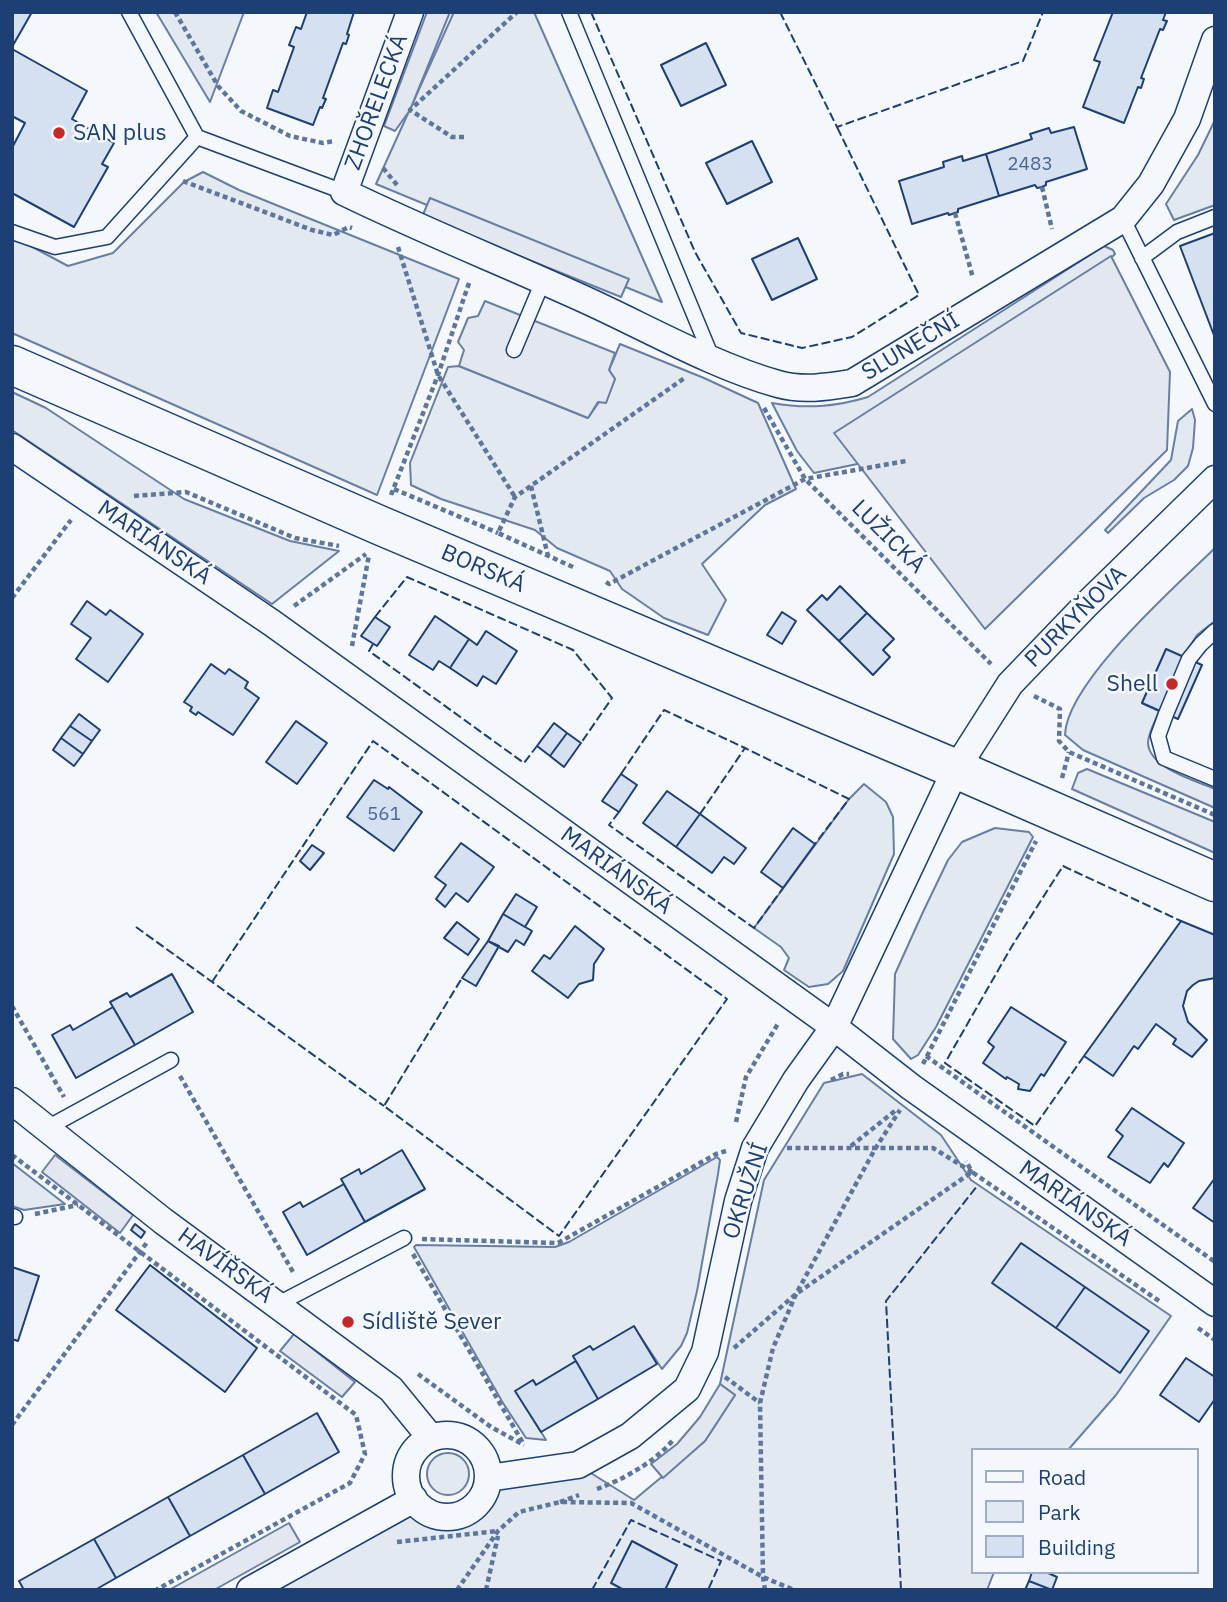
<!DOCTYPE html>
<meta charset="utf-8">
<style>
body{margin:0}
#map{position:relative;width:1227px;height:1602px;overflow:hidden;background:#f4f7fb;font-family:"IBM Plex Sans",sans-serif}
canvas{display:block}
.frame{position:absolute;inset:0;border:14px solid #1d3f73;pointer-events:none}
.legend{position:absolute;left:971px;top:1448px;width:228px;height:126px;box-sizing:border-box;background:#f4f7fb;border:2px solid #9eadc5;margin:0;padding:9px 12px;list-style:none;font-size:21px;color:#1d3f73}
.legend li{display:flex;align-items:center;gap:14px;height:35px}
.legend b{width:35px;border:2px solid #9eadc5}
</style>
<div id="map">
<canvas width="1227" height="1602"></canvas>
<div class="frame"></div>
<ul class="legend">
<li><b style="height:9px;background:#f4f7fb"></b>Road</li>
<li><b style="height:19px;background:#e3e9f0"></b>Park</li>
<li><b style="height:19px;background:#d5e0f0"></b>Building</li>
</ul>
</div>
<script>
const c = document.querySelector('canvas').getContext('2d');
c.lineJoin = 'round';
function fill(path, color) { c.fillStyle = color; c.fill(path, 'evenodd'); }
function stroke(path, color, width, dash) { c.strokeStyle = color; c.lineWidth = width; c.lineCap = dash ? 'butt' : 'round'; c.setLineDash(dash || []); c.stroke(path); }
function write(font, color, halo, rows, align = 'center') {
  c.font = font + ' "IBM Plex Sans",sans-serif'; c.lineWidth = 5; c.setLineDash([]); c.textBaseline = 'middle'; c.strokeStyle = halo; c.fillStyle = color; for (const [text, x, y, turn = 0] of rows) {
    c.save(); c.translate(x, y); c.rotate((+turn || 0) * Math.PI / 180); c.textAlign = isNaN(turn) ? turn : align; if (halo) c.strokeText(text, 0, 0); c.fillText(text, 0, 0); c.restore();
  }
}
const green = new Path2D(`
 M156,12H244L210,102Z
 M454,12H534L662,302L376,184Z
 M1215,120V205L1174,220L1166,204L1198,155Z
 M203,172L239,190L459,279L377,495L12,333V236L68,266L113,253L184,182Z
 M1104,246L1113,250L1115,254L1113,256L1030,308L862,463L814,473L797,451L772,403C806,409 835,407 868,397Z
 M620,344L704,378L758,403L796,489L765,505L702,564L726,600L708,635L664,618L622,589L610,571L557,548L535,530L441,499L411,485L410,463L448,367L459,366L588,418L599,402H606L615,379L609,370Z
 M12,392L46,408L184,499L290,541L339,551L272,604L12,430Z
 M1192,409L1195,420L1193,448L1188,466L1174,480L1144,498L1108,533L1105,530L1171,460L1178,421Z
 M1215,548V621L1197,635L1183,657L1166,650L1142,703L1159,711C1156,720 1148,733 1148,743C1149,768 1196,781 1215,789V808L1083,750L1065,735C1066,683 1176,586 1215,548Z
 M1087,769L1215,822V853L1072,789L1078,773Z
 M864,784L886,802L893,817L894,854L843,971L828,984L809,987L784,970L789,958L781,947L754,928L849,799Z
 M995,828L1029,832L1033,837L936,1027L918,1055L911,1059L893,1039L895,974L923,912L948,860L962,842Z
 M862,1074L941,1135L971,1180L1171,1316L1116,1395L1068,1450H973V1572H994L987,1590H264L414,1499L433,1514L458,1515L478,1503L488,1478L578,1465L634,1500L705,1441L735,1395L720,1384L764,1180L824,1083Z
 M717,1157L720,1160L718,1174L697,1291L687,1333L681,1346L662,1369L634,1327L593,1350L590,1346L573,1356L576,1361L536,1385L533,1380L516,1391L546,1440L526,1438L503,1403L414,1247L416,1245L555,1247L569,1242Z
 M12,1163L65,1204L24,1210L12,1206Z
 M427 1474a21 21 0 1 1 42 0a21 21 0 1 1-42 0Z`);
fill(green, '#e3e9f0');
stroke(green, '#687fa3', 2);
const parking = new Path2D(`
 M427,12H450L410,110L395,131L384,126Z
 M430,198L629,279L621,297L422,217Z
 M1111,256L1170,372L1167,450L985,629L834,433Z
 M485,301L615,353L609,370L615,379L606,403L598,402L588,418L459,366L464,350L458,342L468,318L478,316Z
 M55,1155L133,1215L120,1233L42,1172Z
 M294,1334L355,1382L342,1397L280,1351Z
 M720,1384L735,1395L705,1441L663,1478L651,1464L677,1444L700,1417Z
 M289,1523L300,1542L214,1590H169Z`);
fill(parking, '#e3e8f0');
stroke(parking, '#687fa3', 2);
const building = new Path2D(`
 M12,12H32L12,47Z
 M307,12H354L347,34L349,35L346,44L343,43L323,98L326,99L322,108L320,107L313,125L267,108L273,90L278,92L294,47L289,45L296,27L301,29Z
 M1113,12H1166L1163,20L1167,21L1163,30L1160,29L1141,78L1144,79L1141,88L1138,87L1124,123L1083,107L1100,62L1094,60Z
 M706,43L726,85L681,106L661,65Z
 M12,49L87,91L72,119L114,143L102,164L108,167L74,227L12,193V148L25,123L12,116Z
 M1074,127L1087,169L1046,182V185L1042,187L1037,188L1035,185L999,196L986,154L1032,139L1030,134L1049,128L1051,133Z
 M752,141L772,182L727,204L706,163Z
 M986,154L999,196L958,209V212L949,215L948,213L912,224L899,181L944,167L943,162L962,156L963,161Z
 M1215,233V338L1180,246Z
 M798,238L817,279L772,300L752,259Z
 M840,586L867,613L839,641L807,610L822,595L827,600Z
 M87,601L106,615L110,610L143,634L108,682L76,659L91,638L71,624Z
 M782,612L796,621L782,644L767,635Z
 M867,613L894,639L883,650L890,657L873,675L839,641Z
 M435,616L469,639L450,668L439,661L433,670L409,655Z
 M375,617L390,627L377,646L361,636Z
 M486,631L517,651L496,684L483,676L477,686L450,668L469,639L477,645Z
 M1166,649L1202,665L1178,719L1142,703Z
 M211,664L225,674L229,669L248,682L245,688L259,698L233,735L198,712L196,715L190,711L192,707L184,702Z
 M79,714L100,730L92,741L70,726Z
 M296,721L327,743L297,784L266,762Z
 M554,723L567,733L550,756L537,746Z
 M70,726L92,741L83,754L61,738Z
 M567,733L581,743L564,767L550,756Z
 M61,738L83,754L74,766L53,750Z
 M621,774L637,785L619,812L602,801Z
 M374,780L388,789L389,787L422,812L394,851L347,817Z
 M667,791L700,814L676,847L643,823Z
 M700,814L746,848L734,864L724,857L712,873L676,847Z
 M793,828L815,844L783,888L761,872Z
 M461,843L494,867L468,902L456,893L445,907L436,899L446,885L435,877Z
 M312,845L324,853L310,870L300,861Z
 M516,894L537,907L525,927L503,914Z
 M503,914L532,931L524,945L516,940L508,952L488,941Z
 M1181,921L1215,935V978L1199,981L1193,985L1187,991L1183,1006L1188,1022L1207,1040L1192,1057L1173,1044L1176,1039L1156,1024L1138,1049L1134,1046L1113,1076L1084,1056Z
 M457,922L479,939L468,955L444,938Z
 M575,926L604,949L594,964L593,980L579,984L568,998L532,971L544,955L550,959Z
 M488,941L499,946L476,986L462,978Z
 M172,974L193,1012L135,1045L110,1002L127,993L130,997Z
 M113,1007L135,1045L76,1078L52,1035L70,1025L73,1030Z
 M1011,1007L1066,1042L1044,1076L1041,1074L1030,1091L1018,1089L1019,1084L1007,1077L1006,1079L983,1063L994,1047L988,1042Z
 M1132,1108L1184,1143L1168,1167L1164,1163L1150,1183L1108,1157L1123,1136L1116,1130Z
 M402,1150L425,1189L365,1222L341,1179L359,1169L361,1174Z
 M1215,1178V1223L1193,1208Z
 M344,1184L365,1222L307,1255L283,1212L300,1202L303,1207Z
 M135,1224L145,1232L141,1238L131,1230Z
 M1021,1243L1085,1287L1056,1328L992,1283Z
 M150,1265L257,1348L225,1392L116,1310Z
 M12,1267L39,1276L18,1341L12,1339Z
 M1085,1287L1149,1331L1120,1373L1056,1328Z
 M634,1326L657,1364L598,1399L573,1356L590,1346L593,1350Z
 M1186,1358L1215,1377V1399L1199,1422L1160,1395Z
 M576,1361L598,1399L541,1432L515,1391L533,1380L536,1385Z
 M317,1413L339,1452L265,1494L243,1455Z
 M243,1455L265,1494L190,1536L168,1497Z
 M168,1497L190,1536L116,1578L94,1539Z
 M94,1539L116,1578L95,1590H24L19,1581Z
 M632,1541L677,1565L665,1590H624L611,1583Z
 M1032,1572H1046L1057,1577L1052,1590L1029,1581Z
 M1029,1581L1052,1590H1025Z`);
fill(building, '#d5e0f0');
stroke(building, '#1d3f73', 2);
const lane = new Path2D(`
 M129,12L197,137L344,192
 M569,12L712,358
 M1123,219L1215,404
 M12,232L55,247L107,237L197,137
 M1142,258L1177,232L1215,217
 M514,350L543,281
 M1215,631L1201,644L1189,659L1166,714L1158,736L1164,758L1215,779
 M47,1128L171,1060
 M12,1216L15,1217
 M278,1304L404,1238`);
const street = new Path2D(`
 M410,12L344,192C424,231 507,264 588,301C647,328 716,367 778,384C803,391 827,387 852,383L1123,219L1151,184L1187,119L1215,40
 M12,447L272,623L834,1027L911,1087L1215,1303
 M12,1101L163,1221L391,1389L431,1438
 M406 1476a41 41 0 1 1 82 0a41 41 0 1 1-82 0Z
 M488,1478L578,1465L630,1436L687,1389L705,1352L738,1201L755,1148L796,1080L834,1027L956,769L1010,684L1085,606L1215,479
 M250,1590L414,1499`);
const primary = new Path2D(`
 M12,365L379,525L956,769L1215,882`);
stroke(lane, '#1d3f73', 17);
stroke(street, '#1d3f73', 29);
stroke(primary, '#1d3f73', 41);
stroke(new Path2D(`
 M175,12L218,86L241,111L290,136L323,143L334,141
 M464,137H452L410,110L517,12
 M383,168L397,185
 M183,181L312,230L333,235L349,227L352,228
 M1042,187L1052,229
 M955,213L973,278
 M398,247L438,375L515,497
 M764,408L805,479L991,664
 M531,486L548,556
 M394,489L498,533
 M391,495L438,375L470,280
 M134,496L186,492L295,538L339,546
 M573,567L498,533L515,497L686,377
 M606,582L609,584L805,479L906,461
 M12,598L71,520
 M294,606L366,554
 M352,646L369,555
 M1034,696L1060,709L1059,741L1069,752L1215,815
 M1062,778L1069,752
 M12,1006L64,1097
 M926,1056L1215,1262
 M923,1064L1036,841
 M180,1076L293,1272
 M831,1080L843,1074H849
 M736,1122L746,1077L779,1022
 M851,1146L896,1110
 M787,1148H933L972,1172L966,1161
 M12,1155L356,1415L365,1454L350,1483L156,1590
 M35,1214L78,1205
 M422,1239L558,1243L716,1154L726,1151
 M413,1254L523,1443
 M1198,1328L1215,1340
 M734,1348L796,1294L972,1172L1159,1301
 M418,1374L491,1427L524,1445
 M725,1377L760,1403
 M12,1425L148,1241
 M477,1447L492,1446
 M597,1489C624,1479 655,1462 674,1439
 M560,1502L579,1495
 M397,1542L498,1531
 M457,1590L498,1531L519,1512L560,1502L631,1503L763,1577L794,1590
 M486,1590L498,1536
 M765,1590L763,1577L760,1403L773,1348L796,1294L875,1149L900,1110`), '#5e769c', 4.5, [5, 3.5]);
stroke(lane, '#f4f7fb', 14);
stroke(street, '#f4f7fb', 26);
stroke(primary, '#f4f7fb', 38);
stroke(new Path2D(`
 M591,12L695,252L741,333L802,348L852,337L919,295L837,127
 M780,12L837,127L1023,61L1043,12
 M375,617L407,577L573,650L612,698L581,743
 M373,644L369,651L524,763L537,746
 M621,774L664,710L745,748
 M619,812L609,825L754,928L783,888
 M700,814L745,748L849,799L815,844
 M136,927L384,1106
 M212,982L373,741L727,999L559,1236L384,1106L462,978
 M1084,1056L1035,1126L945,1063L1012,946L1063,866L1181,921
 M592,1590L631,1520L721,1561L708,1590
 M901,1590L886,1301L978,1185`), '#1d3f73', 2, [9, 3.5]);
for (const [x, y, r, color] of [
 [59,133,7,"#c62828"],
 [1172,684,7,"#c62828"],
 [348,1322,7,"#c62828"]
]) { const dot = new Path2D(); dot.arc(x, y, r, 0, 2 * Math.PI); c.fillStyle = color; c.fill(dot); stroke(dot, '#f4f7fb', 2.5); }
write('19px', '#4b6792', null, [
 ["2483",1030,165],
 ["561",384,815]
]);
write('23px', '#1d3f73', '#f4f7fb', [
 ["ZHOŘELECKÁ",377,102,-70],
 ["SLUNEČNÍ",911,347,-31],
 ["LUŽICKÁ",888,537,45],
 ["MARIÁNSKÁ",154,543,34],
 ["BORSKÁ",483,569,23],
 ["PURKYŇOVA",1076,617,-45],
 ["MARIÁNSKÁ",616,871,36],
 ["OKRUŽNÍ",746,1191,-72],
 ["MARIÁNSKÁ",1075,1204,35],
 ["HAVÍŘSKÁ",225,1266,36]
]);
write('23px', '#1d3f73', '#f4f7fb', [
 ["SAN plus",73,133],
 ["Shell",1158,684,"right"],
 ["Sídliště Sever",362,1322]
], 'left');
</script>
